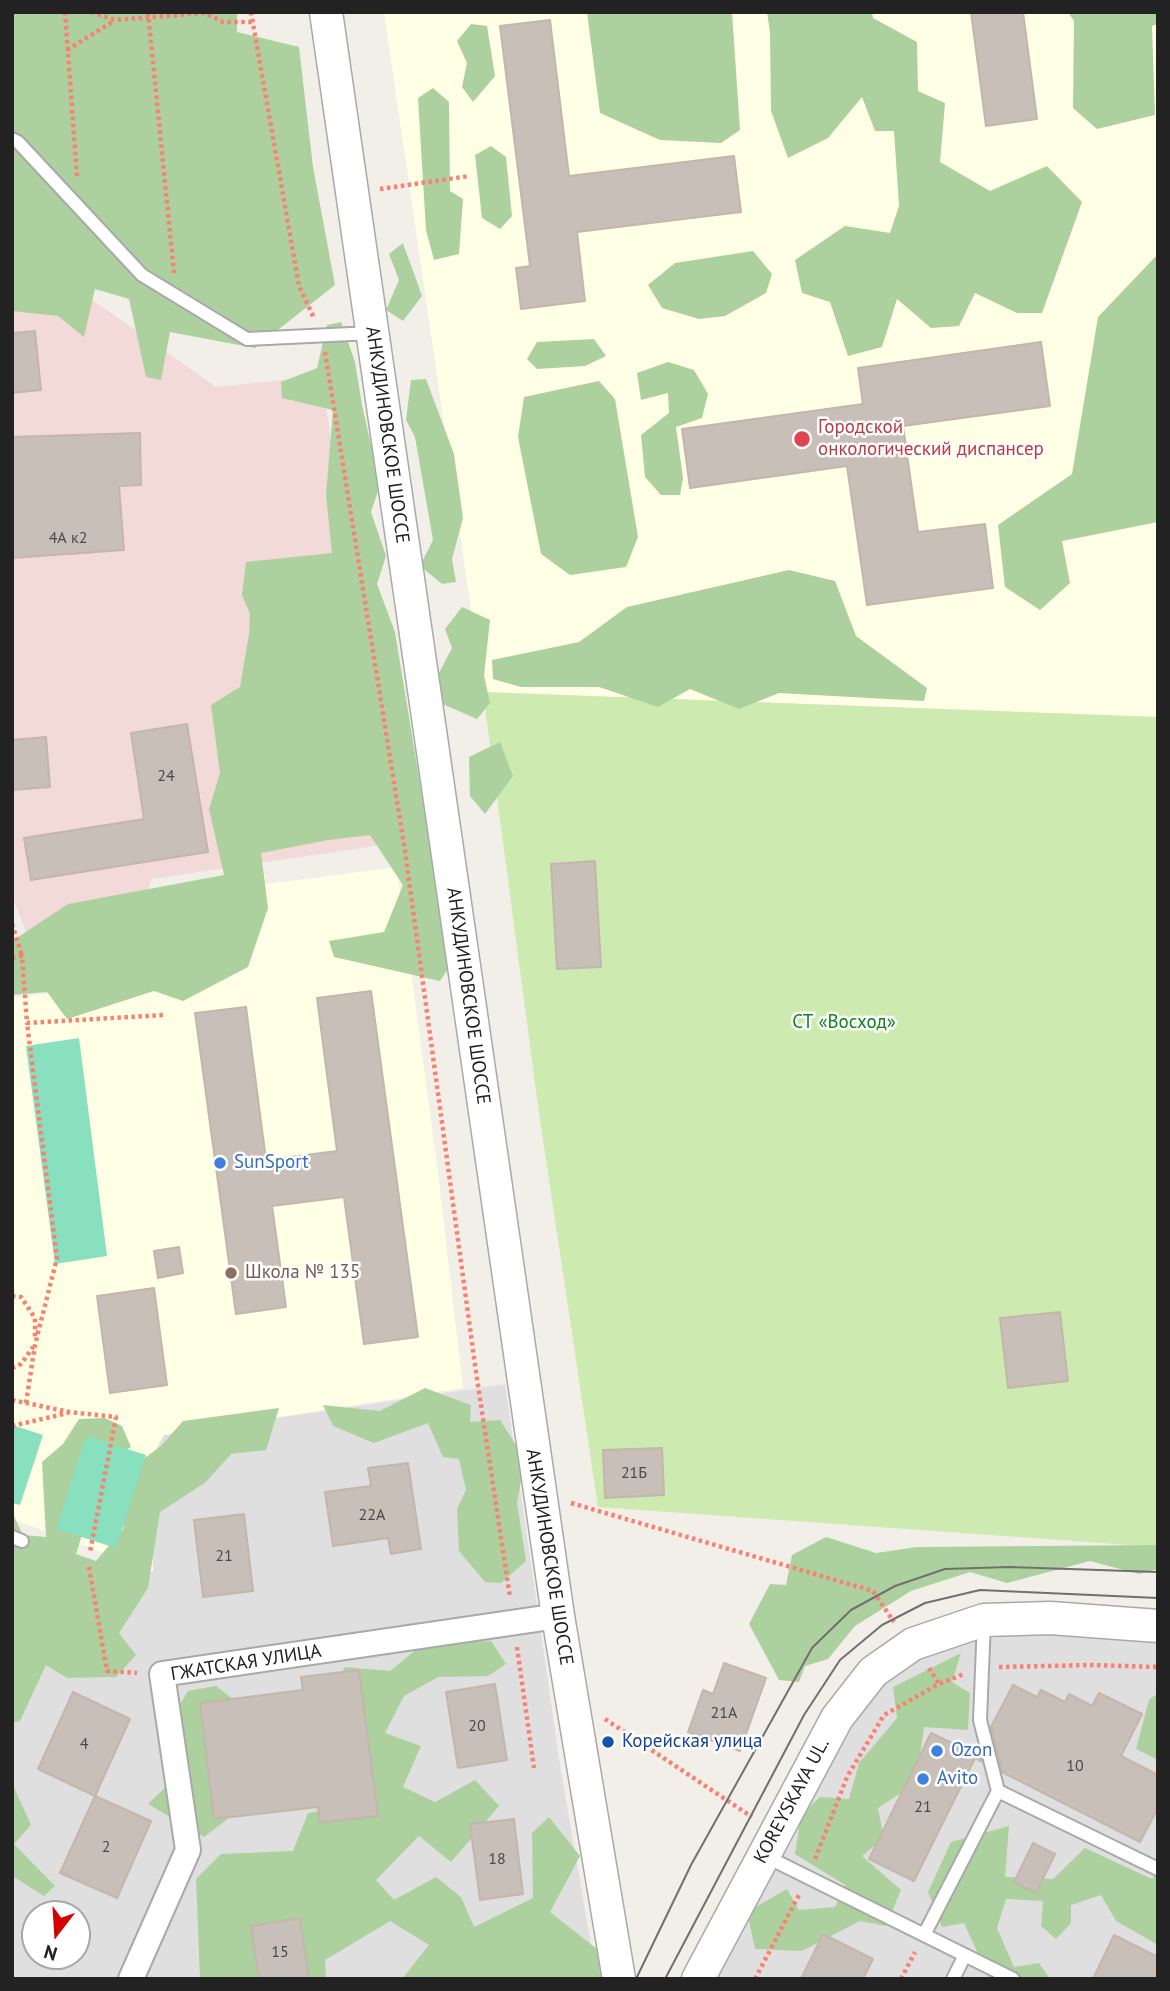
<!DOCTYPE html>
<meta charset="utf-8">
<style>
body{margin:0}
#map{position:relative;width:1170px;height:1991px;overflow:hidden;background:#f2efe9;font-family:"PT Sans",sans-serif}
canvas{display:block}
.frame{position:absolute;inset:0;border:14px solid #222;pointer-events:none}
.north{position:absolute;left:21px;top:1900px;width:70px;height:70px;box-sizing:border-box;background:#fff;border:2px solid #a7a7a7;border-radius:50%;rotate:197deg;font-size:19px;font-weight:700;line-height:28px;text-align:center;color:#222}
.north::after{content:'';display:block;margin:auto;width:24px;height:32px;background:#d40000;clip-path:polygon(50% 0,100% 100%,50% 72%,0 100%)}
</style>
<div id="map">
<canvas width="1170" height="1991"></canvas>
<div class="frame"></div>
<div class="north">N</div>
</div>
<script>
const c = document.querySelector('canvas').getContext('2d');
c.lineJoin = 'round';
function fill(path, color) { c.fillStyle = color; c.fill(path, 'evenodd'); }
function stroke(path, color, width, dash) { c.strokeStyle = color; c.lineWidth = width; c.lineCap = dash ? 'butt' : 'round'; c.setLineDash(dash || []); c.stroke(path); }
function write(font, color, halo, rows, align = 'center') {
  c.font = font + ' "PT Sans",sans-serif'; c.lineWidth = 5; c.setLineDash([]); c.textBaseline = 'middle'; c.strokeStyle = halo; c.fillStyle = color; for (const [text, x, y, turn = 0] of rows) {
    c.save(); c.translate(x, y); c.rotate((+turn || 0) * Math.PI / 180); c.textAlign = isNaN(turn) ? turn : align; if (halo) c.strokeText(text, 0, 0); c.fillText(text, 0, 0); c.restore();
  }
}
fill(new Path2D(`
 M505,1384L560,1765L597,1979H12V1655L153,1571L149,1462L164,1435ZM35,1914H77V1956H35Z
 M986,1630L1158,1639V1979H713L786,1832L878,1681L917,1651Z`), '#e0dfdf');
fill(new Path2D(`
 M77,289L216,387L321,376L395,843L152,879L118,971L47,982L12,897V290Z`), '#f2dad9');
fill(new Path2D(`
 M384,12H1158V717L483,692Z
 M397,867L438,1173L463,1388L164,1435L149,1462L153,1571L12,1519V998L127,984L152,899Z`), '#ffffe5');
fill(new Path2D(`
 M483,692L1158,717V1547L598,1507L539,1113Z`), '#cdebb0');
fill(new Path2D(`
 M12,12H237V32L299,47L313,167L335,285L255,348L170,332L161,380L146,377L129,299L95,289L84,337L58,316L12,311Z
 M587,12H732L740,130L721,143L660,140L600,113Z
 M767,12H872L873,18L917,42L918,91L945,103L940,162L990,191L1047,166L1082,202L1042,313H1017L975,293L959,326L931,328L897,299L882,347L848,356L830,302L802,293L795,260L845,226L890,233L899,206L894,131H875L862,97L828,138L788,158L771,111L770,32Z
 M1068,12H1158V24L1152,26L1155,115L1097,129L1073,108L1074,21Z
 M471,24L487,26L495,76L473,102L462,87L467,63L457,41Z
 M433,88L449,102L450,191L463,199L459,254L434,260L426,230L418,98Z
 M491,146L506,157L512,216L500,229L482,218L475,155Z
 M403,243L422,296L403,321L386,310L399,280L389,254Z
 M753,251L772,274L766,293L725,316L699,319L662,308L648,285L675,263Z
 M1158,254V522L1062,541L1070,583L1040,610L1005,587L998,525L1072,474L1098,317Z
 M341,322L355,362L362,405L380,485L371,512L386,556L377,584L395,632L450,966L440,981L334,957L329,941L384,932L403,885L370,835L328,840L261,853L268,908L248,967L183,1001L154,991L67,1019L47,992L12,995V941L68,904L224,875L209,809L220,773L211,705L240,687L249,634L250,614L242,595L246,562L332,553L326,495L333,410L282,398L281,382L317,368L327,325Z
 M594,339L606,356L585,366L537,369L527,359L537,342Z
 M668,362L694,370L708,394L702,418L676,427L683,478L680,495H661L645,477L641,435L669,413L668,393L641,400L637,373Z
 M426,379L454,454L463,518L452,559L456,582L442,584L420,566L433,540L415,437L406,420L411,380Z
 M599,381L615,399L638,537L626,567L570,575L541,554L518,437L524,397Z
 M789,570L835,581L856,636L927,688L924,701L779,693L739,709L690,689L658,707L599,687H521L493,679L492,660L579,642L627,607Z
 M462,607L490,620L484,675L490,703L477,719L440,703L439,673L452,648L445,629Z
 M500,742L513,776L485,814L470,796L469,757Z
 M425,1388L471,1405L470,1422L500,1420L525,1459L517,1503L526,1561L501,1583L485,1582L459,1551L457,1509L466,1490L459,1459L443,1457L428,1423L374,1443L333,1426L323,1405L380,1411Z
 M279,1408L266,1450L231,1454L206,1482L160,1512L148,1588L119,1633L136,1655L116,1677L67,1678L46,1665L20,1721L12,1723V1512L23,1535L46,1537L42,1462L63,1444L79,1419L105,1418L122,1426L131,1447L89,1473L88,1516L76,1554L96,1561L123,1529L131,1468L161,1446L183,1421Z
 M826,1537L876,1553L917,1547L1158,1545V1569L1139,1574L1090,1561L1007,1583L970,1572L911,1591L855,1626L828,1659L805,1666L799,1682L779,1680L749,1624L770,1584L786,1585L792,1555Z
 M491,1641L506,1664L488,1676L438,1677L404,1696L385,1733L421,1746L403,1787L435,1802L475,1780L499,1806L451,1862L419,1836L376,1880L394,1900L436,1877L461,1897L474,1927L533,1898L532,1833L549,1817L580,1856L550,1912L602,1953L601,1979H402L429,1945L390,1921L325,1960L326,1979H200L196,1879L221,1854L293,1851L308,1813L354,1806L329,1723L344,1667L390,1671L423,1644Z
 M961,1653L952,1682L970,1693L968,1730L924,1727L916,1783L878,1808L884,1838L862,1856L901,1890L886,1926L860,1921L802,1951L755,1949L747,1912L787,1889L799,1910L835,1907L845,1885L795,1854L801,1815L820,1797L849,1799L859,1763L897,1718L893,1687Z
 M216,1686L250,1712L251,1801L204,1837L148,1804L171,1782L161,1738L188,1691Z
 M1158,1693V1760L1136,1749L1149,1700Z
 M12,1783L31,1825L14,1844L55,1886L44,1896L12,1876Z
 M1009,1826L1005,1877L1053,1879L1085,1848L1152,1879L1158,1869V1945L1116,1921L1101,1895L1071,1905V1923L1056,1939L1041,1926L1043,1901L1006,1899L997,1928L1014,1967L1039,1963L1050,1979H1020L1017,1975L989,1978L964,1923L942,1927L928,1892L951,1842Z`), '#add19e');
fill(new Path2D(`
 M79,1038L107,1256L55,1264L26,1046Z
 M12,1425L43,1435L20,1505L12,1503Z
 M86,1436L146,1455L116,1548L56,1529Z`), '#88e0be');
const building = new Path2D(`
 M971,12H1023L1037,119L986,126Z
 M550,20L569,176L734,156L741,212L577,232L585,301L521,309L516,268L530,266L500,26Z
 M35,331L41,390L12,393V333Z
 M1041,342L1050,406L903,426L918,532L985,524L993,588L867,605L847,466L690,488L682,429L863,404L858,368Z
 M140,433L141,485L119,486L124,550L12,558V437Z
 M187,724L208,852L31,880L24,838L144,819L131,733Z
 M46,737L50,787L12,790V740Z
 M595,861L601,967L557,969L551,864Z
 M371,991L418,1337L364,1344L344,1197L272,1206L286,1307L236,1314L195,1013L246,1007L266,1160L337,1151L317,998Z
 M179,1247L183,1273L158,1278L154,1251Z
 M154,1288L167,1385L110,1393L97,1296Z
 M1060,1312L1068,1381L1008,1388L1000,1318Z
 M662,1448L664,1495L605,1498L603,1450Z
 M408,1463L421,1549L391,1554L388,1538L333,1546L325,1492L371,1486L368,1468Z
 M244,1514L253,1591L203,1597L194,1520Z
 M724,1663L766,1678L740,1751L688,1732L703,1690L713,1694Z
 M359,1670L378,1816L320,1823L318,1807L214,1819L200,1703L303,1690L301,1677Z
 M495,1684L507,1760L458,1768L446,1692Z
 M1013,1685L1037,1697L1041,1690L1065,1702L1069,1694L1092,1706L1099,1693L1142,1714L1121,1756L1158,1775V1808L1140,1842L1002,1772L991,1727Z
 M73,1692L130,1719L95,1796L38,1769Z
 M931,1733L977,1755L979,1751L982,1762L975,1758L914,1881L869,1859Z
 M95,1796L151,1821L117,1898L60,1873Z
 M514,1819L523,1894L480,1900L470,1824Z
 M1033,1843L1055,1854L1036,1893L1014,1882Z
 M300,1918L309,1979H259L251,1926Z
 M823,1934L873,1959L863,1979H801Z
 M1114,1935L1158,1957V1979H1093Z`);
fill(building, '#c7bfb8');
stroke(building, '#c4b6ab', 2);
const service = new Path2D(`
 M12,139L18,142L142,275L247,339L372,333
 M12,1537L22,1541
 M998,1791L1158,1869
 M763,1855L1013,1979
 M924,1935L998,1791L980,1720L984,1621
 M953,1979L965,1955`);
const minor = new Path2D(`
 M131,1979L188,1850L162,1674L558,1616`);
const tertiary = new Path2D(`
 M326,12L558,1616L619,1979
 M698,1979L837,1718L873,1672L913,1644L984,1620L1050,1618L1158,1626`);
stroke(service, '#a9a9a9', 16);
stroke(minor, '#a9a9a9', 28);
stroke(tertiary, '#a9a9a9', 35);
stroke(new Path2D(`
 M65,12L77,176
 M91,12L115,20L205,13L223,22H252
 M148,12L174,273
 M251,12L299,286L314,318
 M67,50L114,21
 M380,189L469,176
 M325,352L405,851L476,1372L510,1597
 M12,924L22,956
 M12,958L22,956L27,1023L164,1015
 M12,1296L21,1297L35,1318V1339
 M12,1368L21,1364L33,1347
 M12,1400L69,1412L116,1417L90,1552
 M26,1403L35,1345L57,1258L27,1023
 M12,1426L68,1413
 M571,1503L873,1591L894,1622
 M89,1567L107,1671L137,1673
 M517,1647L534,1768
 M999,1667L1092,1665L1158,1667
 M929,1668L939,1684
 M605,1719L752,1817
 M815,1859L847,1777L884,1715L939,1684L964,1674
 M755,1979L800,1893
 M901,1979L915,1952`), '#fa8072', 4.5, [3.5, 3.5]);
stroke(service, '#fff', 12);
stroke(minor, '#fff', 24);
stroke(tertiary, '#fff', 32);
stroke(new Path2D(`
 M636,1979L691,1865L812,1648L851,1610L895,1586L945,1569L1009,1567L1158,1572
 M665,1979L804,1715L840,1660L882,1625L925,1603L980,1590L1158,1598`), '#707070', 2);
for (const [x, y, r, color] of [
 [802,439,9,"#e0444e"],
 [220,1163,7,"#3f7fe0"],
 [231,1273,7,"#8d6e63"],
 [608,1742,7,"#1a4fb4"],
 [937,1751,7,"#3f7fe0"],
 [923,1779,7,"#3f7fe0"]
]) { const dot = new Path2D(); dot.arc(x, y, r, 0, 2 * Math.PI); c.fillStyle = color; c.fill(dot); stroke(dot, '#fff', 2.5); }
write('16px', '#4b4948', null, [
 ["4А к2",68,538],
 ["24",166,776],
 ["21Б",634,1473],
 ["22А",372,1515],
 ["21",224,1556],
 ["21А",724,1713],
 ["20",477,1726],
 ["4",84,1744],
 ["10",1075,1766],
 ["21",923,1807],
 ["2",106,1847],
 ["18",497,1859],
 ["15",280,1952]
]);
write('19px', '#be3a42', '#fff', [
 ["Городской",818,428],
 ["онкологический диспансер",818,450]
], 'left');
write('19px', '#222', '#fff', [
 ["АНКУДИНОВСКОЕ ШОССЕ",387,435,82],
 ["АНКУДИНОВСКОЕ ШОССЕ",468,996,82],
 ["АНКУДИНОВСКОЕ ШОССЕ",549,1557,81],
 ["ГЖАТСКАЯ УЛИЦА",246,1663,-9],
 ["KOREYSKAYA UL.",792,1801,-62]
]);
write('19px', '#0c8416', '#fff', [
 ["СТ «Восход»",844,1023]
]);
write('19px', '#366cbe', '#fff', [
 ["SunSport",234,1163],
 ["Ozon",951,1751],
 ["Avito",937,1779]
], 'left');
write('19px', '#785e54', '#fff', [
 ["Школа № 135",245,1273]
], 'left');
write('19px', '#164399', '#fff', [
 ["Корейская улица",622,1742]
], 'left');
</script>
